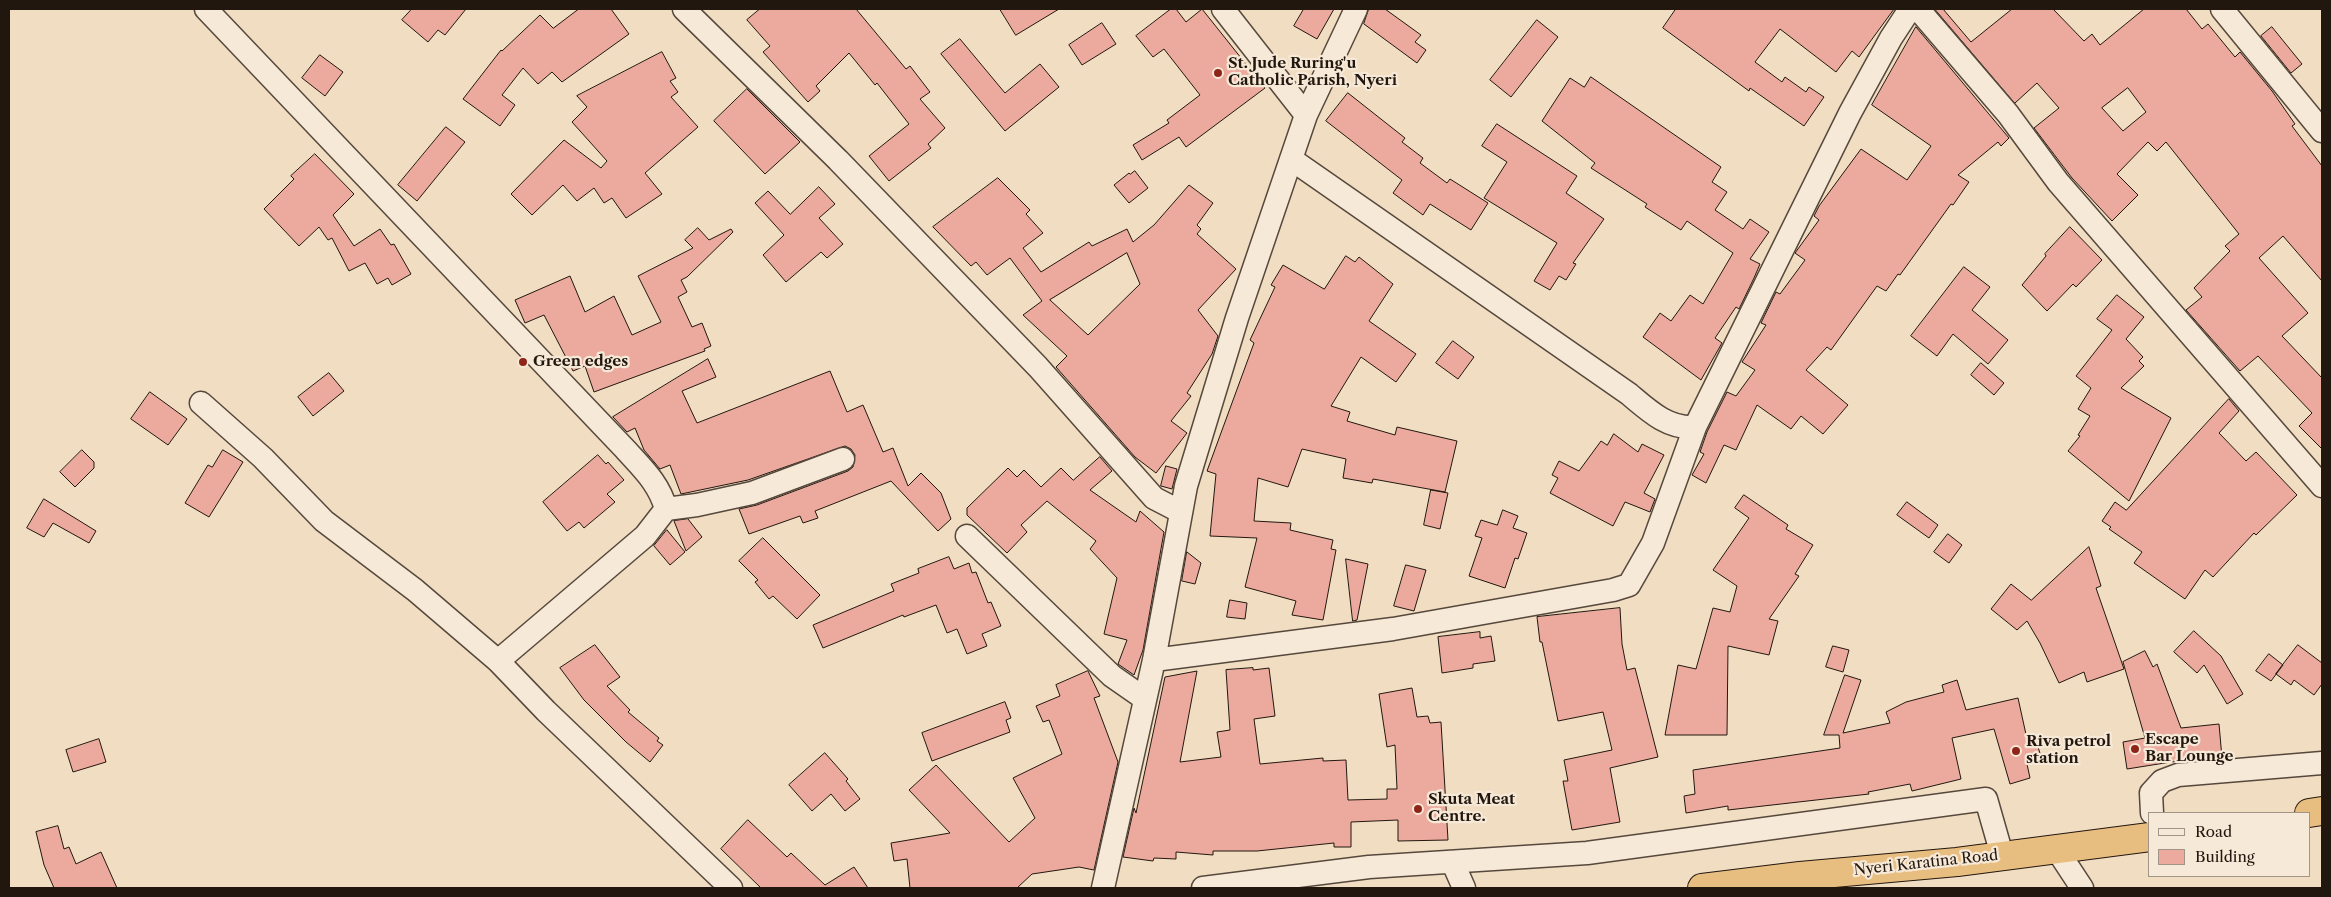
<!DOCTYPE html>
<style>
body{margin:0}
#map{position:relative;width:2331px;height:897px;overflow:hidden;background:#f1ddc1;font-family:"Libre Caslon Text",serif}
canvas{display:block}
.frame{position:absolute;inset:0;border:10px solid #22170f;pointer-events:none}
.legend{position:absolute;left:2148px;top:812px;width:162px;height:65px;box-sizing:border-box;background:#f6e9d7;border:1px solid #a19587;margin:0;padding:6px 9px;list-style:none;font-size:15px;color:#22170f}
.legend li{display:flex;align-items:center;gap:10px;height:25px}
.legend b{width:25px;border:1px solid #a19587}
</style>
<div id="map">
<canvas width="2331" height="897"></canvas>
<div class="frame"></div>
<ul class="legend">
<li><b style="height:6px;background:#f6e9d7"></b>Road</li>
<li><b style="height:14px;background:#ebaa9d"></b>Building</li>
</ul>
</div>
<script>
const c = document.querySelector('canvas').getContext('2d');
c.lineJoin = 'round';
function fill(path, color) { c.fillStyle = color; c.fill(path, 'evenodd'); }
function stroke(path, color, width, dash) { c.strokeStyle = color; c.lineWidth = width; c.lineCap = dash ? 'butt' : 'round'; c.setLineDash(dash || []); c.stroke(path); }
function write(font, color, halo, rows, align = 'center') {
  c.font = font + ' "Libre Caslon Text",serif'; c.lineWidth = 4.5; c.setLineDash([]); c.textBaseline = 'middle'; c.strokeStyle = halo; c.fillStyle = color; for (const [text, x, y, turn = 0] of rows) {
    c.save(); c.translate(x, y); c.rotate((+turn || 0) * Math.PI / 180); c.textAlign = isNaN(turn) ? turn : align; if (halo) c.strokeText(text, 0, 0); c.fillText(text, 0, 0); c.restore();
  }
}
const building = new Path2D(`
 M412,9H466L445,35L438,30L428,42L402,20Z
 M579,9H611L629,34L562,82L552,72L538,84L523,68L502,95L515,105L500,126L463,99L501,50L502,51L540,15L553,28Z
 M760,9H856L906,69L910,66L930,92L920,99L945,128L928,144L931,148L889,181L869,156L909,124L877,83L875,85L849,53L816,86L820,91L808,102L763,52L770,46L747,20Z
 M1000,9H1059L1016,35Z
 M1171,9H1176L1186,22L1202,9L1265,88L1186,147L1179,137L1142,160L1133,145L1169,123L1167,120L1200,95L1164,49L1153,57L1136,36Z
 M1304,9H1334L1317,39L1294,26Z
 M1369,9H1385L1421,35L1415,42L1426,50L1417,63L1364,24Z
 M1676,9H1894L1859,57L1852,51L1836,72L1780,29L1755,62L1782,82L1785,77L1806,92L1809,87L1824,97L1804,126L1750,88L1749,91L1663,28Z
 M1935,9H1943L1971,42L2012,9H2053L2084,41L2092,34L2100,45L2144,9H2186L2202,29L2208,24L2235,57L2240,52L2272,91L2295,124L2292,126L2322,166V281L2283,236L2259,258L2308,313L2282,336L2322,378V449L2299,426L2312,413L2258,356L2240,371L2186,310L2202,297L2194,288L2230,251L2225,246L2239,234L2166,142L2157,151L2148,142L2117,174L2138,195L2112,221L2072,178L2034,128L2059,108L2037,83L2015,103ZM2128,88L2146,112L2123,131L2102,108Z
 M1537,20L1558,37L1511,97L1490,80Z
 M1102,23L1116,44L1082,65L1069,45Z
 M1916,27L2009,138L2001,146L1998,142L1958,175L1969,182L1953,205L1951,204L1900,275L1898,274L1886,291L1877,286L1831,350L1827,347L1806,370L1848,405L1823,434L1801,416L1791,429L1757,405L1736,450L1724,445L1706,483L1692,475L1704,454L1700,452L1707,432L1727,392L1736,396L1755,370L1742,362L1766,325L1761,323L1776,292L1780,294L1805,260L1795,253L1819,220L1814,216L1819,206L1861,149L1907,180L1931,146L1872,105Z
 M2272,27L2302,64L2291,73L2261,36Z
 M960,39L1005,93L1040,64L1059,87L1005,131L941,54Z
 M662,52L676,78L670,81L678,92L671,97L698,127L645,173L662,194L626,218L612,198L604,203L594,188L577,201L563,185L532,215L511,194L564,140L601,168L607,161L572,122L587,107L577,96Z
 M320,55L343,72L325,96L302,78Z
 M1591,77L1721,167L1712,182L1727,192L1715,210L1743,229L1750,219L1769,232L1750,259L1760,264L1754,278L1739,309L1736,307L1715,338L1722,343L1701,380L1643,337L1660,313L1671,321L1690,295L1703,304L1733,253L1687,221L1681,230L1645,207L1647,204L1591,168L1595,163L1542,121L1570,78L1584,87Z
 M747,89L800,142L765,174L714,121Z
 M1348,93L1405,138L1402,142L1423,158L1420,163L1447,183L1450,179L1488,203L1471,230L1430,204L1423,215L1393,193L1402,180L1326,121Z
 M1497,124L1577,176L1566,193L1604,219L1573,263L1576,264L1566,280L1559,276L1550,290L1534,281L1557,243L1484,198L1507,162L1482,146Z
 M446,127L465,142L417,201L398,185Z
 M315,154L354,194L333,215L354,246L380,229L391,245L394,244L411,274L392,285L388,278L377,284L365,263L349,271L332,238L328,240L319,227L299,246L264,209L294,179L291,176Z
 M1135,171L1148,188L1129,203L1114,185L1129,173L1130,174Z
 M998,178L1030,210L1026,214L1043,233L1023,248L1041,272L1089,242L1092,246L1127,229L1133,242L1154,225L1189,185L1213,203L1197,225L1201,229L1197,234L1236,269L1198,310L1218,336L1212,354L1187,393L1191,396L1171,421L1187,433L1156,473L1135,457L1056,367L1067,356L1023,315L1042,301L1010,258L987,275L976,262L971,266L933,227ZM1127,253L1140,284L1088,335L1050,300Z
 M819,187L835,204L819,218L843,244L827,258L821,252L786,282L763,255L784,235L755,203L768,191L790,214Z
 M2070,227L2102,260L2076,287L2073,284L2047,311L2022,285L2046,256L2045,254Z
 M698,228L709,240L731,229L733,232L687,277L681,280L687,292L678,297L692,327L702,323L711,346L704,349L705,351L594,392L585,366L573,371L544,315L525,323L515,300L570,276L585,312L614,296L632,335L661,322L638,276L693,248L685,240Z
 M1346,256L1355,262L1359,257L1393,284L1369,321L1416,354L1396,382L1361,357L1331,406L1350,412L1347,421L1395,435L1397,427L1457,441L1445,492L1373,479L1372,483L1343,478L1346,459L1302,449L1288,487L1258,478L1254,521L1291,523L1290,530L1333,540L1331,549L1336,550L1323,620L1292,615L1296,601L1245,587L1257,538L1210,536L1216,474L1207,471L1254,343L1250,340L1275,287L1271,285L1283,265L1324,289Z
 M1964,267L1990,287L1972,310L2008,340L1988,364L1953,334L1937,356L1911,336Z
 M2117,295L2144,317L2126,339L2143,357L2139,361L2144,366L2121,388L2171,418L2129,501L2068,451L2080,436L2078,435L2090,416L2078,409L2091,388L2076,376L2112,330L2097,319Z
 M1453,341L1474,357L1458,379L1436,363Z
 M708,359L716,377L682,391L697,423L830,371L847,412L863,405L883,452L893,448L908,486L921,473L941,493L951,519L938,531L891,481L815,511L818,518L803,523L800,516L749,534L739,509L757,505L848,471L853,467L855,455L851,449L845,446L748,480L681,494L670,465L660,469L644,450L635,428L627,432L613,417Z
 M1981,363L2004,383L1994,395L1971,375Z
 M329,373L344,391L313,416L298,397Z
 M150,392L187,419L168,445L131,419Z
 M2229,399L2239,411L2219,433L2246,461L2256,452L2297,495L2256,535L2254,533L2213,577L2205,570L2185,599L2134,563L2142,552L2109,529L2111,527L2102,521L2115,502L2126,510Z
 M1614,434L1638,452L1642,444L1664,455L1644,493L1655,499L1650,512L1625,502L1613,526L1550,493L1558,478L1552,475L1559,461L1579,471L1601,441L1607,445Z
 M82,450L94,462V468L75,487L60,472Z
 M223,450L243,462L209,517L185,503L208,465L212,467Z
 M598,455L606,464L608,462L624,480L607,494L615,502L584,528L579,522L567,531L543,502Z
 M1100,457L1112,471L1090,490L1136,522L1140,511L1164,532L1143,650L1134,675L1118,664L1127,640L1104,634L1117,578L1090,549L1096,541L1047,501L1021,525L1027,532L1007,553L967,515V508L1008,468L1017,477L1024,470L1041,487L1061,468L1073,480Z
 M1166,466L1177,469L1172,489L1161,486Z
 M1431,490L1448,493L1440,529L1424,525Z
 M1744,495L1788,525L1786,529L1813,545L1795,574L1799,576L1769,619L1778,621L1769,655L1728,646L1727,735H1665L1678,665L1696,669L1713,608L1730,612L1737,586L1713,570L1749,518L1735,508Z
 M44,499L96,531L89,543L53,523L44,537L27,528Z
 M1907,502L1938,525L1929,538L1897,515Z
 M1503,510L1518,516L1513,528L1527,533L1518,559L1515,558L1505,588L1469,576L1482,538L1475,536L1481,520L1497,525Z
 M688,519L702,537L686,551L674,521Z
 M667,530L685,552L670,565L654,546Z
 M1948,534L1962,545L1949,563L1934,552Z
 M763,538L820,595L797,619L773,596L769,599L755,582L758,580L739,561Z
 M2089,547L2101,586L2096,588L2124,669L2087,682L2084,672L2059,683L2040,643L2027,621L2017,630L1991,609L2011,584L2031,600Z
 M1187,552L1201,563L1195,584L1182,581Z
 M949,557L954,569L969,563L972,573L976,572L988,603L991,602L1001,626L982,634L987,646L967,654L957,629L947,633L936,605L904,617L903,615L823,648L813,625L894,591L891,584L919,573L918,569Z
 M1346,559L1368,564L1357,620L1353,621Z
 M1406,565L1426,570L1414,611L1394,606Z
 M1230,600L1247,603L1245,619L1227,617Z
 M1620,608L1622,644L1627,670L1635,668L1658,757L1610,768L1620,822L1572,830L1563,781H1568L1564,760L1612,750L1603,712L1558,721L1542,642H1540L1537,617Z
 M2194,631L2221,656L2243,694L2227,704L2204,665L2197,673L2174,652Z
 M1480,632V638L1491,636L1495,661L1473,664V668L1442,673L1438,637Z
 M595,645L620,677L607,686L630,710L628,712L659,738L657,741L663,745L650,762L626,742L584,700L560,668Z
 M2298,645L2322,663V684L2314,695L2294,680L2291,685L2276,674Z
 M1833,646L1849,650L1843,672L1826,667Z
 M2145,651L2153,667L2157,664L2181,728L2219,724L2222,758L2171,762L2127,769L2123,742L2145,738L2123,662Z
 M2269,654L2283,665L2271,681L2256,671Z
 M1253,668V670L1269,668L1275,716L1254,719L1260,764L1323,758V761L1346,760L1348,800L1387,799V789H1397L1395,745L1387,747L1379,694L1412,688L1417,717L1428,716L1430,723L1441,722L1448,840L1398,841V820L1351,822V847H1334V843L1257,851H1213V855L1176,852V859L1154,858L1153,861L1123,857L1134,808L1136,813L1165,677L1197,671L1180,762L1221,757L1217,732L1230,730L1226,670Z
 M1088,671L1100,696L1094,698L1118,762L1094,870L1079,867L1032,874L1017,888H910L907,859L894,861L891,843L950,833L909,790L936,765L1009,842L1035,818L1013,778L1062,754L1049,720L1043,722L1036,706L1060,696L1056,685Z
 M1845,675L1861,680L1843,733L1890,723L1886,712L1906,702L1944,692L1942,685L1957,680L1966,710L2018,698L2027,739L2035,737L2042,760L2027,764L2030,778L2010,784L1994,729L1952,738L1961,779L1912,791L1910,784L1868,792L1869,794L1728,810V806L1686,813L1684,796L1695,794L1693,770L1840,748L1839,735H1824Z
 M1005,702L1011,718L1006,720L1010,732L932,761L922,733Z
 M99,739L106,762L73,772L66,750Z
 M825,753L848,779L846,781L860,799L845,811L831,794L812,811L789,785Z
 M748,820L787,857L791,853L825,885L854,867L868,888H761L721,849Z
 M58,826L64,849L69,847L76,864L101,852L117,888H54L44,865L36,832Z`);
fill(building, '#ebaa9d');
stroke(building, '#22170f', 1);
const minor = new Path2D(`
 M206,9L625,449C642,468 659,483 666,509L645,536L498,661
 M684,9L838,160L1038,367L1154,498L1181,512
 M1223,9L1306,115
 M1918,9L2008,114L2058,182L2322,486
 M2222,9L2322,131
 M1291,159L1629,394C1649,411 1668,429 1695,427
 M201,403L263,458L324,521L415,590L498,661L546,711L731,888
 M666,509L697,505L752,493L843,459
 M967,536L1112,676L1145,699
 M1154,660L1393,629L1613,590L1629,585L1653,543L1695,427L1850,113L1891,38L1910,9
 M2152,813L2151,793L2162,781L2178,775L2322,763
 M2057,850L2082,888
 M1453,863L1464,888
 M1103,888L1154,660L1186,486L1237,318L1306,115L1356,9
 M1203,888L1369,867L1587,853L1986,799L2002,855`);
const trunk = new Path2D(`
 M2309,813L2322,811
 M1702,888L1800,876L1957,862L2150,837`);
stroke(minor, '#56483c', 25);
stroke(trunk, '#22170f', 30);
stroke(minor, '#f6e9d7', 22);
stroke(trunk, '#e8be80', 28);
for (const [x, y, r, color] of [
 [1218,73,5,"#8f2418"],
 [523,362,5,"#8f2418"],
 [2135,749,5,"#8f2418"],
 [2016,751,5,"#8f2418"],
 [1418,809,5,"#8f2418"]
]) { const dot = new Path2D(); dot.arc(x, y, r, 0, 2 * Math.PI); c.fillStyle = color; c.fill(dot); stroke(dot, '#f6e9d7', 2); }
write('bold 15px', '#22170f', '#f6e9d7', [
 ["St. Jude Ruring'u",1228,64],
 ["Catholic Parish, Nyeri",1228,81],
 ["Green edges",533,362],
 ["Escape",2145,740],
 ["Bar Lounge",2145,757],
 ["Riva petrol",2026,742],
 ["station",2026,759],
 ["Skuta Meat",1428,800],
 ["Centre.",1428,817]
], 'left');
write('15px', '#22170f', '#f6e9d7', [
 ["Nyeri Karatina Road",1926,863,-6]
]);
</script>
